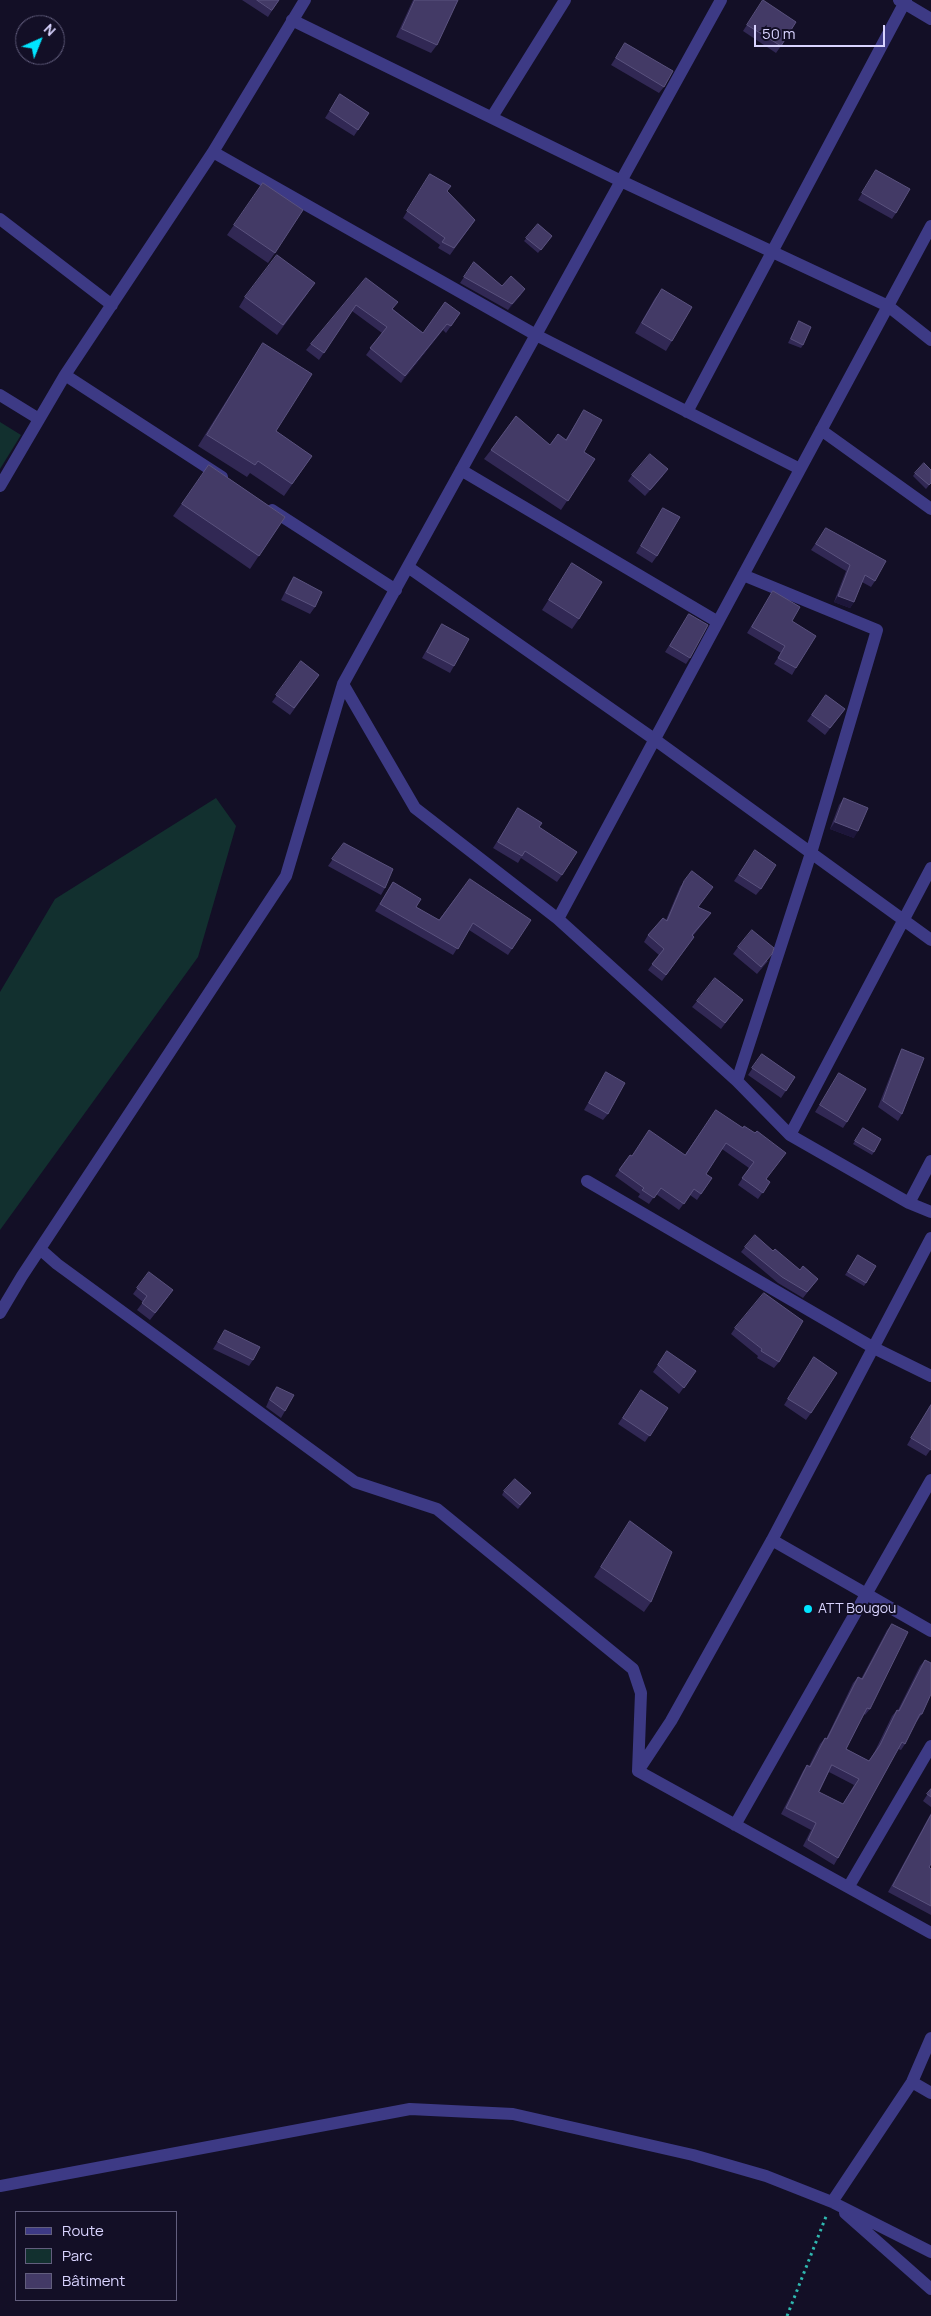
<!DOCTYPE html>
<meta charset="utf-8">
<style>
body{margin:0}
#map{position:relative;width:931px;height:2316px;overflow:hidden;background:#130f26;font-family:Manrope,sans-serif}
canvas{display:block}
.legend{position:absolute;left:15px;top:2211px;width:162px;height:90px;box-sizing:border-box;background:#130f26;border:1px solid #625e7d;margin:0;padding:6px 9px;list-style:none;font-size:15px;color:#d9d4ff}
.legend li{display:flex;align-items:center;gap:10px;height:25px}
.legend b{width:25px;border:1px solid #625e7d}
.north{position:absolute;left:15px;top:15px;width:50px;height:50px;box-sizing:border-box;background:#130f26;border:1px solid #625e7d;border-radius:50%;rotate:44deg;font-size:14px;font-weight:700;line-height:20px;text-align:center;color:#d9d4ff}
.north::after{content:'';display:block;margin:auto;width:18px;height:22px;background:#00e5ff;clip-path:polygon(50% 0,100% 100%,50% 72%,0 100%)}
.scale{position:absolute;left:754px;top:25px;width:131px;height:22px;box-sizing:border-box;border:2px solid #d9d4ff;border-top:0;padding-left:6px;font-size:15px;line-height:18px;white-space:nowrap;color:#d9d4ff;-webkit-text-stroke:4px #130f26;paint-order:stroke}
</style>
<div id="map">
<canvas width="931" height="2316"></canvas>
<ul class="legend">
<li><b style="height:6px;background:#3d3a85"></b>Route</li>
<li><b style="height:14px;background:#12302f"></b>Parc</li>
<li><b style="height:14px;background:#433a66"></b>Bâtiment</li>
</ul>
<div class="north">N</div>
<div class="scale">50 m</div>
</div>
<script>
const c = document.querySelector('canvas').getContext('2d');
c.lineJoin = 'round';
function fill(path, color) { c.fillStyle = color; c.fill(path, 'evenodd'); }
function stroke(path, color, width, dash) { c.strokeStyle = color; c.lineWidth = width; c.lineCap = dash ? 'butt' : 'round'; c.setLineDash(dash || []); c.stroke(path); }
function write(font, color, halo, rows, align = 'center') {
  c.font = font + ' Manrope,sans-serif'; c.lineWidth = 4; c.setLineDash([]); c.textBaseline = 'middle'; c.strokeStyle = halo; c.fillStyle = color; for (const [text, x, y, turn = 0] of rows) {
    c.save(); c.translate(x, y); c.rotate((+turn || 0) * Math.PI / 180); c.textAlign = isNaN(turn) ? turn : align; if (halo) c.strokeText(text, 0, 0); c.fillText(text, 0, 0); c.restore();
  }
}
fill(new Path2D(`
 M0,422L21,435L0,469Z
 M216,798L236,826L198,957L0,1230V992L55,899Z`), '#12302f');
stroke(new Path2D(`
 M787,2316L827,2214`), '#2fb8b0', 3, [2.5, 4]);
stroke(new Path2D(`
 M899,0L931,19
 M292,20L621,181L888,306L931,340
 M492,117L565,0
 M213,152L536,335L800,469
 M0,219L112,305
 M65,375L222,477
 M0,395L39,419
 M687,412L906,0
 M821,430L931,509
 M461,470L718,622
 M0,486L65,375L213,152L305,0
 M272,510L396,590
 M408,567L654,739L931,940
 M343,684L415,808L558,919L737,1081L790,1135L909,1203L931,1212
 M558,919L931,226
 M737,1081L811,853L877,630L743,575
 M790,1135L931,868
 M587,1181L874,1348L931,1376
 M909,1203L931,1161
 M40,1249L57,1264L355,1482L437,1509L633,1669L641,1693L638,1771L931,1933
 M0,1313L22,1276L286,876L343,684L721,0
 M772,1540L931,1631
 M638,1771L671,1721L772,1540L931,1238
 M735,1825L931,1480
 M849,1886L931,1746
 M912,2082L931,2093
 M0,2186L410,2109L513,2114L693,2155L766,2176L832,2202L931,2252
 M832,2202L912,2082L931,2038
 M845,2213L931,2289`), '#3d3a85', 12);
fill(new Path2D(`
 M242,0H279L268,17Z
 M413,0H458L437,45L431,53L396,37Z
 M763,0L781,46L776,53L743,31Z
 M625,43L664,87L659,93L611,65Z
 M340,94L369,113L354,136L325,118Z
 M876,170L896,213L892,219L858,200Z
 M430,174L475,220L450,255L438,248L440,245L403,218Z
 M263,183L275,253L268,263L227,235Z
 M538,224L552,236L538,253L524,241Z
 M474,262L502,286L521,295L508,310L460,283Z
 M366,278L393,309L423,333L460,313L446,333L443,330L401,383L366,355L382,333L352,311L319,360L306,350Z
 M662,289L672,341L666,351L635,333L655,298Z
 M308,293L277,335L239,307L245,297Z
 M799,321L803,345L801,348L788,343Z
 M263,343L276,431L312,456L284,496L250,473L247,477L198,446L255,355Z
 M584,410V452L595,459L561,510L484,459L491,450L550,445L566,439Z
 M209,465L285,517L250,569L173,516Z
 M915,473L931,483L926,489L913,476Z
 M632,475L663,476L645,496L628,481Z
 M663,508L657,556L652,563L636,553Z
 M826,528L875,581L871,587L862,582L854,602L850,608L834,602L846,571L811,550Z
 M572,563L579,619L572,629L542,610Z
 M294,577L315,607L310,614L281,600L289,584Z
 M773,591L792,621L796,668L792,675L774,664L781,653L747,633Z
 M689,614L690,658L686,664L665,652Z
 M442,624L454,666L450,673L422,658L437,631Z
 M301,661L319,675L290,715L272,702Z
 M826,695L845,709L825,735L807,721Z
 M844,798L854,838L830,829L839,805Z
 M518,808L539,827L562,875L557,882L521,858L518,863L493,848Z
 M344,843L385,888L381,895L328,866Z
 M750,857L761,889L756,895L734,881Z
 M692,871L698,907L711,913L693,936L694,937L662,981L648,970L659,955L644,942L648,935L666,920L680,887Z
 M470,879L512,949L508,955L469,930L453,955L375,911L393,882L416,907L439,920Z
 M738,947L768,961L757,974L733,954Z
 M743,1000L721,1029L692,1007L697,1001Z
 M902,1049V1114L898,1121L878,1107L898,1056Z
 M762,1054L795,1077L781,1098L748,1075Z
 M606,1072L608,1114L603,1120L584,1110L602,1079Z
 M839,1073L847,1122L843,1128L815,1112Z
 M716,1110L766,1179L770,1182L758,1199L738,1185L749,1168L722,1149L706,1174L712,1178L697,1200L690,1195L679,1210L656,1194L649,1204L638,1197L640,1194L615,1176L630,1155L632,1156L685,1155Z
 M863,1128L874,1152L872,1155L853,1144Z
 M745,1247L800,1270L818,1279L803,1298L778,1283L741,1252Z
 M858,1255L866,1283L864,1286L845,1275Z
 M149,1272L168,1297L150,1320L137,1310L143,1302L133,1294Z
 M735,1328L779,1362L774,1368L757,1358L758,1356L731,1334Z
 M225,1330L253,1360L249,1366L213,1349Z
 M667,1351L696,1371L679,1394L653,1372Z
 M814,1357L811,1413L806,1420L784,1405Z
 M277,1387L285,1411L281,1418L266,1407L272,1393Z
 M641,1390L668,1408L645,1442L618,1424Z
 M931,1404V1449L926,1456L907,1445Z
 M504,1491L529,1496L518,1509L502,1495Z
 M630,1521L651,1602L644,1612L594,1577Z
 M892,1624L870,1709L865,1715L864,1714L846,1749L869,1761L875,1751L892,1716L897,1710H898L920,1666L925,1660L922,1714L917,1721V1720L905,1744L901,1750L898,1749L838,1858L834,1865L803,1846L811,1830L781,1814L803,1771L807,1765L809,1766L820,1744L825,1738L826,1739L853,1683L858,1677L861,1679L887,1630ZM829,1772L854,1785L843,1804L819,1792Z
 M931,1789V1807L923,1801Z
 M931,1813V1864L929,1867L931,1869V1915L888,1892Z`), '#312854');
fill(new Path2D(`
 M525,289L521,295L508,310L512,304Z
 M447,324L443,330L401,383L405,376Z
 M668,469L663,476L645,496L650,490Z
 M838,596L854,602L850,608L834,602Z
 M835,822L858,831L854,838L830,829Z`), '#1d163a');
const building = new Path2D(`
 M257,0H279L272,10Z
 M415,0H458L437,45L402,29Z
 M763,0L796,22L781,46L747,25Z
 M625,43L673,71L664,87L616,58Z
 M340,94L369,113L358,130L330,111Z
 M876,170L910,189L896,213L862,193Z
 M430,174L451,186L447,191L475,220L454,248L442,242L445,238L407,211Z
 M263,183L303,210L275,253L234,225Z
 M538,224L552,236L541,250L526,238Z
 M277,255L315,283L283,325L245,297Z
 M474,262L502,286L511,276L525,289L512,304L464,277Z
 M366,278L398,302L392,309L423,333L445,302L460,313L451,326L447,324L405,376L370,348L387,327L356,305L324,353L311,344Z
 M662,289L692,307L672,341L642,323Z
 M799,321L811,327L803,345L791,339Z
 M263,343L312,374L276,431L312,456L292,484L258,461L255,465L207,435Z
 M584,410L602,420L584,452L595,459L568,501L491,450L516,416L550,445L558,434L566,440Z
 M650,454L668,469L650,490L632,475Z
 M924,463L931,470V483L929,485L915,473Z
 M209,465L285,517L259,556L182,504Z
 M663,508L680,517L657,556L641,546Z
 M826,528L886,561L875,581L865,575L854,602L838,596L850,565L816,544Z
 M572,563L602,582L579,619L549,600Z
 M294,577L322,592L315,607L286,593Z
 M773,591L800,607L792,621L816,636L796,668L778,658L785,646L752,627Z
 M689,614L708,625L690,658L670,646Z
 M442,624L469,639L454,666L427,652Z
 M301,661L319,675L294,708L276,695Z
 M826,695L845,709L830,728L812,715Z
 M844,798L868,808L858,831L835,822Z
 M518,808L542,823L539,827L577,852L562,875L525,851L522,856L498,842Z
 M344,843L393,869L385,888L332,859Z
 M755,850L776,865L761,889L739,875Z
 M692,871L713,887L698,907L711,913L692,935L694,937L666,975L652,964L664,949L648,935L663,918L667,921L684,881Z
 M470,879L531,920L512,949L473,923L458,949L380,904L393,882L421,899L416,907L439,920Z
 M752,930L774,948L772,954L761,967L738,947Z
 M715,978L743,1000L725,1023L697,1001Z
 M902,1049L924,1058L902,1114L883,1101Z
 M762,1054L795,1077L786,1091L752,1068Z
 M606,1072L625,1083L608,1114L589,1103Z
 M839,1073L866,1089L847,1122L820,1105Z
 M716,1110L743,1128L744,1126L755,1133L757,1131L786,1153L766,1179L770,1182L763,1193L742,1178L754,1162L726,1143L706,1174L712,1178L701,1194L694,1189L684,1204L661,1188L654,1198L642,1190L644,1188L619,1170L630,1155L632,1156L649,1130L685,1155Z
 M863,1128L881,1139L874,1152L855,1141Z
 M755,1235L773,1251L775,1249L800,1270L803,1266L818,1279L807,1292L782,1277L745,1247Z
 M858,1255L876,1266L866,1283L848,1272Z
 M149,1272L173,1290L155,1313L142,1303L147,1296L137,1288Z
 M764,1293L803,1321L779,1362L761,1351L762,1349L735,1328Z
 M225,1330L260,1347L253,1360L218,1342Z
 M667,1351L696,1371L684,1388L658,1365Z
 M814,1357L837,1373L811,1413L788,1399Z
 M277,1387L294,1395L285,1411L270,1400Z
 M641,1390L668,1408L650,1436L623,1418Z
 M931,1405V1450L911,1438Z
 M515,1479L531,1493L520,1505L504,1491Z
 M630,1521L672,1552L651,1602L601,1567Z
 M892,1624L908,1632L870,1709L867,1708L846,1749L869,1761L880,1745L897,1710L899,1711L925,1660L931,1663V1694L922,1714H920L905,1744L902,1742L838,1858L808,1840L816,1823L786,1808L807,1765L810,1767L825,1738L827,1739L858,1677L862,1679ZM832,1765L859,1779L843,1804L819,1792Z
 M931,1789V1797L927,1794Z
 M931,1815V1864L929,1867L931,1869V1906L893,1886Z`);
fill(building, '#433a66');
stroke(building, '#5a527e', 1);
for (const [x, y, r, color] of [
 [808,1609,5,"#00e5ff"]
]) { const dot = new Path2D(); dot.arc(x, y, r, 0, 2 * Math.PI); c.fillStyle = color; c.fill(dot); stroke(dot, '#130f26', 2); }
write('14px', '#d9d4ff', '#130f26', [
 ["ATT Bougou",818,1609]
], 'left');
</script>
